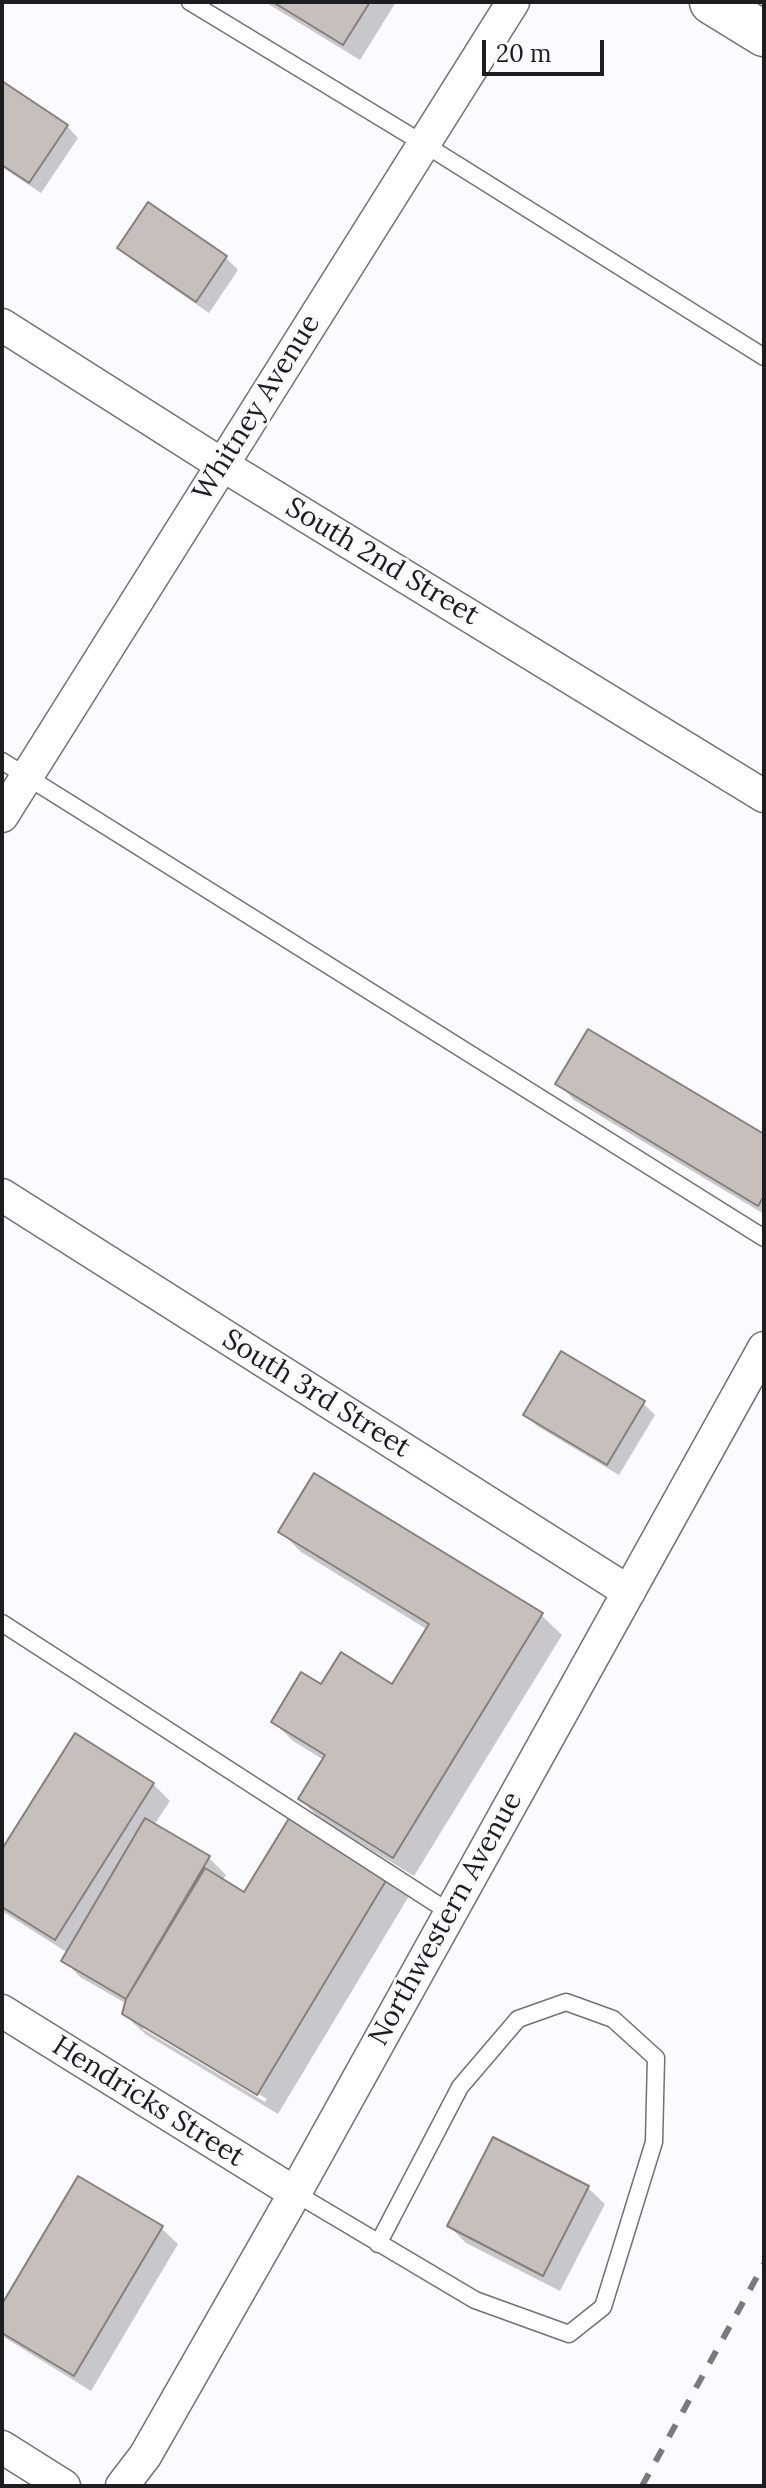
<!DOCTYPE html>
<style>
body{margin:0}
#map{position:relative;width:766px;height:2488px;overflow:hidden;background:#fafaff;font-family:Lora,serif}
canvas{display:block}
.frame{position:absolute;inset:0;border:4px solid #1d1d20;pointer-events:none}
.scale{position:absolute;left:482px;top:40px;width:122px;height:36px;box-sizing:border-box;border:4px solid #1d1d20;border-top:0;padding-left:10px;font-size:24px;line-height:28px;white-space:nowrap;color:#1d1d20;-webkit-text-stroke:6px #fafaff;paint-order:stroke}
</style>
<div id="map">
<canvas width="766" height="2488"></canvas>
<div class="frame"></div>
<div class="scale">20 m</div>
</div>
<script>
const c = document.querySelector('canvas').getContext('2d');
c.lineJoin = 'round';
function fill(path, color) { c.fillStyle = color; c.fill(path, 'evenodd'); }
function stroke(path, color, width, dash) { c.strokeStyle = color; c.lineWidth = width; c.lineCap = dash ? 'butt' : 'round'; c.setLineDash(dash || []); c.stroke(path); }
function write(font, color, halo, rows, align = 'center') {
  c.font = font + ' Lora,serif'; c.lineWidth = 6; c.setLineDash([]); c.textBaseline = 'middle'; c.strokeStyle = halo; c.fillStyle = color; for (const [text, x, y, turn = 0] of rows) {
    c.save(); c.translate(x, y); c.rotate((+turn || 0) * Math.PI / 180); c.textAlign = isNaN(turn) ? turn : align; if (halo) c.strokeText(text, 0, 0); c.fillText(text, 0, 0); c.restore();
  }
}
fill(new Path2D(`
 M265,2H396L360,60Z
 M2,84L67,126L78,138L41,193L2,167Z
 M149,205L226,258L238,270L209,313L131,259L120,247Z
 M558,1083L764,1137V1214L574,1100Z
 M643,1403L655,1415L619,1475L537,1426L525,1415Z
 M281,1532L541,1615L562,1635L414,1876L320,1819L300,1799L324,1760L293,1741L273,1721L322,1687H393L428,1630L301,1552Z
 M153,1784L170,1801L154,1825L209,1858L226,1875L222,1881L245,1894L389,1876L409,1896L278,2114L145,2034L124,2014L127,2004L80,1977L64,1960L68,1953L2,1911V1853ZM143,2025L267,2099L265,2102L143,2029Z
 M588,2188L605,2204L560,2291L466,2243L449,2226Z
 M161,2228L178,2244L91,2391L2,2336V2308Z`), '#0003');
const building = new Path2D(`
 M273,2H370L343,45Z
 M2,81L68,125L29,183L2,165Z
 M148,202L227,256L196,302L117,248Z
 M588,1029L764,1134V1196L758,1206L555,1084Z
 M561,1351L645,1401L607,1465L523,1415Z
 M314,1473L543,1613L393,1858L298,1799L325,1755L271,1722L301,1672L321,1684L341,1652L392,1684L429,1624L278,1532Z
 M75,1733L154,1783L55,1940L2,1907V1849Z
 M291,1815L390,1874L257,2095L122,2014L126,1999L205,1868L244,1892Z
 M145,1818L210,1856L126,1999L61,1961Z
 M493,2137L589,2186L543,2276L447,2226Z
 M78,2176L163,2226L74,2376L2,2333V2304Z`);
fill(building, '#c7bfbc');
stroke(building, '#867f7c', 2);
const service = new Path2D(`
 M190,2L424,144L764,357
 M2,761L764,1238
 M2,1623L449,1912
 M295,2193L475,2300L569,2334L603,2307L654,2142L656,2058L613,2019L566,2002L518,2019L460,2087L378,2244`);
const minor = new Path2D(`
 M2,325L221,464L764,796
 M2,816L513,2
 M2,1195L629,1592
 M2,2011L295,2193
 M2,2447L64,2486
 M122,2486L145,2456L295,2193L764,1348`);
const secondary = new Path2D(`
 M712,2L764,34`);
stroke(service, '#717177', 19);
stroke(minor, '#717177', 35);
stroke(secondary, '#717177', 47);
stroke(service, '#fff', 16);
stroke(minor, '#fff', 32);
stroke(secondary, '#fff', 44);
stroke(new Path2D(`
 M642,2486L764,2264`), '#7a7a7e', 6, [14, 14]);
write('28px', '#1d1d20', '#fafaff', [
 ["Whitney Avenue",257,408,-58],
 ["South 2nd Street",382,562,31],
 ["South 3rd Street",316,1394,32],
 ["Northwestern Avenue",446,1919,-61],
 ["Hendricks Street",148,2102,32]
]);
</script>
